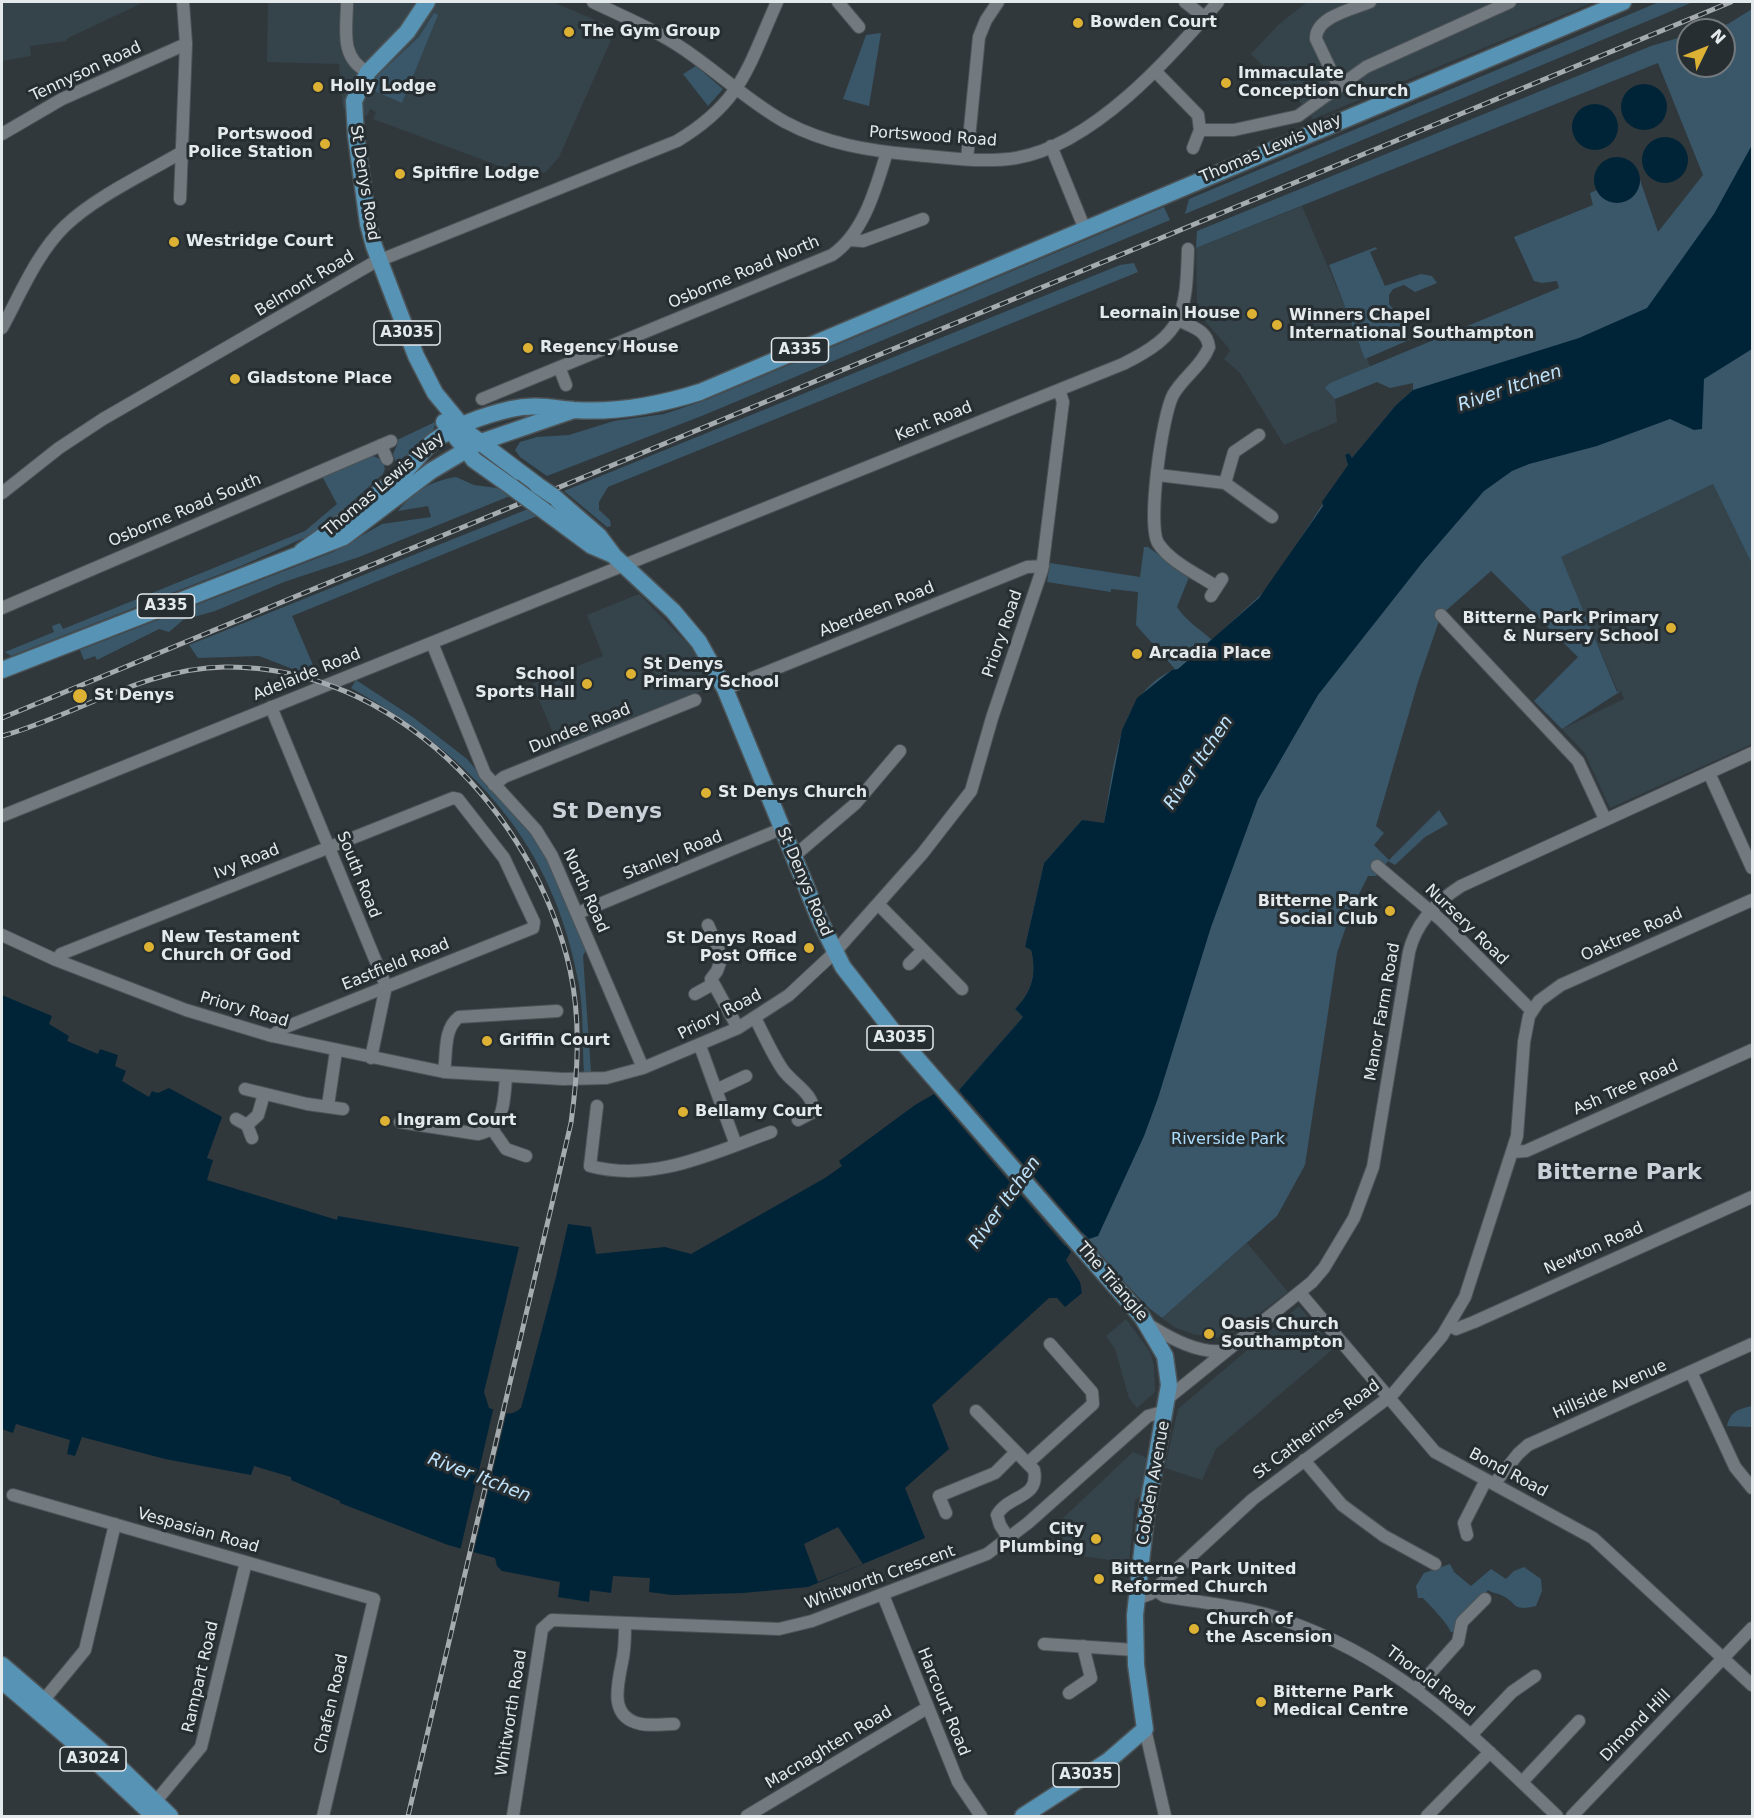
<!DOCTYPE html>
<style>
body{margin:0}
#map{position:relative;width:1754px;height:1818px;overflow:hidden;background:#31383c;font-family:"DejaVu Sans",sans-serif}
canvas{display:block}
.frame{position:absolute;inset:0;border:3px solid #e4e9ec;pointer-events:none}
.north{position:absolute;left:1676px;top:18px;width:60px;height:60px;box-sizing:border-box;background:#272e32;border:2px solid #73797c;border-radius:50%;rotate:47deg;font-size:16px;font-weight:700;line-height:24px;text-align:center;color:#e4e9ec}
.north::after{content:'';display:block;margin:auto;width:21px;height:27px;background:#ddb133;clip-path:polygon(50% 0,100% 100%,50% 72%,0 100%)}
</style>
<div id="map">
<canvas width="1754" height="1818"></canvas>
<div class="frame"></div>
<div class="north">N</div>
</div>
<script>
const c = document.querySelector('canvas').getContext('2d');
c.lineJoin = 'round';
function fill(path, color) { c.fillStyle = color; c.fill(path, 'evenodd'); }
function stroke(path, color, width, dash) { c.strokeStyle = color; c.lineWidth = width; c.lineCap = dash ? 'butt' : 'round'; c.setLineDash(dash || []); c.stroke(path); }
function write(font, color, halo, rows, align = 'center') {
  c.font = font + ' "DejaVu Sans",sans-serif'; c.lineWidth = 6; c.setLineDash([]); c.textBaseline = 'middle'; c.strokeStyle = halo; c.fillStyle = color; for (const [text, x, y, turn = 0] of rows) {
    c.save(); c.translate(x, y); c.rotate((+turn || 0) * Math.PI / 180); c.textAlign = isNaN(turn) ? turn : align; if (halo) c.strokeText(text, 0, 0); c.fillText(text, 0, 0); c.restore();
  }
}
fill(new Path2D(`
 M2,2H140V4L68,38L66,41L30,46L31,56L2,61Z
 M268,2H553L616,29L559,157L546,172L531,175L518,173L373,119L376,112L370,109L367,116L343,109L339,64L267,62Z
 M1307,2H1594L1313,119L1302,104L1251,54L1278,25Z
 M1302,206L1377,382L1335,399L1337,422L1284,445L1240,373L1224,359L1230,351L1228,347L1200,316L1197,307L1196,248Z
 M1713,484L1752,564V744L1610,808L1584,752L1562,729L1624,699L1621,691L1618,692L1560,557Z
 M639,594L693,649L711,687L560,749L532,684L603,656L587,615Z
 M1247,1243L1288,1292L1237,1330L1220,1338L1193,1334L1176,1328L1162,1318Z
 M1299,1306L1334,1348L1216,1449L1202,1480L1165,1468L1178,1409Z
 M1126,1319L1150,1352L1154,1365L1155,1392L1137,1408L1129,1398L1115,1349L1106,1336Z
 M1133,1452L1147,1458L1142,1495L1135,1500L1129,1563L1056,1552L1062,1519Z`), '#35434b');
fill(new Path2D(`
 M1659,2H1693L1185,214L1189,199Z
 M1752,9V564L1713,484L1561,557L1617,692L1621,691L1562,729L1534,701L1578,657L1491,571L1441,615L1418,682L1376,826L1384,833L1374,845L1389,860L1439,810L1448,824L1425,837L1395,865L1388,861L1376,876H1368L1353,906L1337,953L1305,1165L1277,1216L1162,1318L1149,1308L1128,1286L959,1090L1023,1017L1015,1009C1032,992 1037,974 1031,950L1025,947L1044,863L1082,820L1104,824C1114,770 1116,694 1175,669L1136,625L1138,592L1111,589V592L1047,582L1050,563L1140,577L1144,547H1148L1189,577L1177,607C1186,621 1200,629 1212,640L1269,587L1348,465L1345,455L1349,453L1352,458L1396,405L1413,390V383L1390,388L1377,382L1335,399L1325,388L1330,383L1559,288L1557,281L1542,283L1534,281L1514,237L1593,205L1590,193L1597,190L1600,195L1639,187L1640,180L1658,232L1703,175L1658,63L1196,248L1197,231L1651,46L1688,35V66H1724V30H1704L1728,24Z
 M434,13L438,15L402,103L370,89L378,75L419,37Z
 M881,33L869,106L843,99L866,35Z
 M696,66L723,89L708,106L683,74Z
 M1164,207L1170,220L704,415L547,476L520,457L515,450L520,442L537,437L569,435L614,421L664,414L706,400Z
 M1376,247L1377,249L1370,252L1385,286L1421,274L1432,276L1437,283L1415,292L1404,285L1393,289L1389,295V304L1396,312L1409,340L1365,359L1329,265Z
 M1134,263L1138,272L608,487L599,502V510L610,520L611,526L607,527L564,491L1120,265Z
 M435,422C436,438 408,453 396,463L393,454L397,445L395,441Z
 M371,455L382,460L385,469L383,474L325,526L306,537L241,566L11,656L5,652L54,632L52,626L60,623L63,629L305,531L337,504L322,476Z
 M456,477L474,485L497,488L510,496L359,557L284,582L215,611L183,620L169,632L159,629L97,660L95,656L84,660L80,650L333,552L382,524L431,517L428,506L398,511C414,491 431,481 456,477Z
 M528,509L537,516L292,616L319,679L259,656L198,658L189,645Z
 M356,680L414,718L467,759L533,836L551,867L586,950L583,956L591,1072H584C582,1044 584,1013 579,985C554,844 473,756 351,688Z
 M1752,1406V1427L1727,1426C1730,1412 1738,1409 1752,1406Z
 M1450,1564L1454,1572L1471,1586L1491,1569L1506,1579L1514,1571L1524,1567L1541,1579L1542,1591L1536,1606C1510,1612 1519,1603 1501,1595C1496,1593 1492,1593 1488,1590L1455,1632H1451C1448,1624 1430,1605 1423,1598H1418L1416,1586L1424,1573Z`), '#395769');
fill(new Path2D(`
 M1621 107a23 23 0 1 1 46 0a23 23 0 1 1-46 0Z
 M1572 127a23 23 0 1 1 46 0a23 23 0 1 1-46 0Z
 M1642 160a23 23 0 1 1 46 0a23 23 0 1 1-46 0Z
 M1752,145V349L1704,379L1702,429L1694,430L1670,419L1597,446L1529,464L1512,471L1484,491L1422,563L1318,695L1258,799L1211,927L1158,1098L1144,1136L1098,1236L1089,1239L1082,1232L1066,1246L1071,1252L1066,1260L1080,1282L1082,1293L1065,1307L1057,1298H1049L932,1405L949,1449L905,1488L925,1538L808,1587L743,1593L672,1595L649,1592L650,1578L613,1576L611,1593L590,1590L589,1602L558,1597L560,1582L502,1571L497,1566L495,1558L448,1545L340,1503V1501L291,1480V1477L254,1466L251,1475L165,1459L82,1437L75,1456L67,1454L70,1440L16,1424L13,1433L2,1429V995L52,1016L49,1024L69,1036L67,1041L98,1054L100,1049L118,1055L115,1066L126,1071L122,1081L149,1097L152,1091L158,1093L169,1088L222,1117L207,1158L213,1160L207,1180L337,1220L338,1216L519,1247L484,1392L489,1408C502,1412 510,1418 521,1408L556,1277L568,1224L591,1227L596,1254L665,1247L691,1254L825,1178L842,1166L839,1161L915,1105L934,1094L950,1113L966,1099L959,1090L1023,1017L1015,1009C1032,992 1037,974 1031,950L1025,947L1044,863L1082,820L1104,823L1122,730L1137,698L1172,670L1178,669L1259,598L1323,506L1322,502L1348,465L1345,455L1349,453L1352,458L1396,405L1413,390L1579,338L1647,308L1714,214Z
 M1594 180a23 23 0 1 1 46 0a23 23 0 1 1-46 0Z`), '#002437');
fill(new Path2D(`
 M967,1099L1082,1232L1065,1246L950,1113Z
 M494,1406L507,1411L473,1555L460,1551Z
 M838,1527L863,1564L818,1582L804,1544Z`), '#31383c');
const minor = new Path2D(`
 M347,2C347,28 339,58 368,72
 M593,2C624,17 656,30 685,50C719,73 749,102 785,122C826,144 870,151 916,155C949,158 983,163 1016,158C1093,145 1170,58 1218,2
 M838,2L859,27
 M1185,2L1204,17
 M1155,71L1198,115L1200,130L1193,148
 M1338,85L1316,39C1315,17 1353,9 1370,2
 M1200,130H1234L1298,116L1366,67L1510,2
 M2,134L62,99L186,44
 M1051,146L1084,227
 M967,159L979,37L986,20L998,2
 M180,199L186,44L183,2
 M850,240L863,241L923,219
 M1178,320C1192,327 1207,330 1209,347C1202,366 1183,377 1173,395C1162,416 1147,524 1158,543C1170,562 1199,575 1217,587
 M2,328C20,295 37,253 65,226C95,197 145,174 182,152
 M560,369L566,385
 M482,399L832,255C864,233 876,188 887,152
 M381,445L387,459
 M1158,475L1225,483L1272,517
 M1225,483L1234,452L1259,435
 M2,493L59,448L103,419L373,263L677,141C742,102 748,67 777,2
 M1211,596L1222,579
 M2,608L391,441
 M1441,615L1578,761L1605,819
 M432,643L485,774L536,830L552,856L643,1068
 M725,689L1027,567L1043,566
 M271,707L386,986L371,1058
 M1709,773L1752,868
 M494,785L504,777L695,700
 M2,816L1123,364C1184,334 1186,314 1188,249
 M793,857L855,804L900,751
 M1377,866L1442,921L1531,1010
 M879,905L962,989
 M578,913L781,829
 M708,925L722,957L717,971L711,979L738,1028
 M2,935L56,960L186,1010L272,1036L444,1072L563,1079L606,1078L643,1068L738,1028L789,995L834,953L922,854L971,791L992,718L1042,570L1063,402L1059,390
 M56,960L61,954L453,798L458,799L504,858L534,922L533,928L281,1029L272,1036
 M909,964L923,950
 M695,994L713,984
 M755,1018C764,1035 772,1054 783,1070C792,1083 815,1094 813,1112L798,1120
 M700,1046L736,1145
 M444,1072C447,1054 443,1029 459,1017L557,1011
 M245,1089L307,1104L343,1109
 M716,1090L746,1076
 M328,1105L336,1051
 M597,1106L590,1166C653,1183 713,1153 771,1132
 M236,1119L247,1125L252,1138
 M400,1122L478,1134C505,1129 504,1100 506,1077
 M247,1125L258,1115L264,1094
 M492,1129L506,1149L526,1156
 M1512,1152L1526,1151L1752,1050
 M1300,1293L1435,1452L1593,1538L1752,1685
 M1149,1325C1170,1338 1198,1354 1225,1351
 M1450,1325L1456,1329L1474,1322L1752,1197
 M1691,1372L1735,1467L1752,1488
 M1168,1398L1312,1282L1324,1268L1354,1218L1373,1167L1409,952C1416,922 1436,902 1461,886L1752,753
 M976,1411L1034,1470C1040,1499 1009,1494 997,1515L1000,1525L1009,1539
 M1304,1460L1342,1505L1384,1536L1435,1564
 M1029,1462L1093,1404L1092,1392L1050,1344
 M1494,1484L1518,1454L1528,1445L1752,1344
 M13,1495L374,1599L323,1816
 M946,1513L939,1496L995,1473L1016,1452
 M1467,1535L1464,1523L1486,1480
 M1155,1590L1164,1596C1202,1603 1244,1606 1281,1619C1398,1658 1470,1733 1557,1816
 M883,1595L958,1782L981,1816
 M1136,1599L1150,1594L1253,1499L1392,1395L1442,1336L1465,1297L1517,1136L1524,1042L1529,1016L1539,1001L1561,985L1752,900
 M625,1624C625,1634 625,1646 623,1657C619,1681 606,1717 641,1724C651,1726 663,1724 674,1724
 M1044,1644L1135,1650
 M1416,1689L1458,1642L1462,1622L1485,1599
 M1069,1693L1091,1678L1083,1646
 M38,1707L85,1650L115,1524
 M1145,1729L1165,1816
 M1471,1735L1512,1692L1535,1676
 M1522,1782L1579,1721
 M151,1807L201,1747L246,1562
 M513,1816L542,1629L552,1620L779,1629L812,1621L987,1554L1028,1523L1148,1416L1166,1411
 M747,1816L927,1708
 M1427,1816L1490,1752
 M1572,1816L1752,1628`);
const major = new Path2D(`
 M427,2L407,32L368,72L354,101L356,136L368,224L374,246L416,356L435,393L468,433L537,485
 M444,422L474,460L512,487
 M553,496L599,536L614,556L673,611L699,642L725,689L821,923L843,967L893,1031L1142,1317L1165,1356L1169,1385L1146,1517L1135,1615L1136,1665L1145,1729L1108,1761L1023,1816
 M546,512L592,546L613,555
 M302,551C338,526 373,499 406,470C416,461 424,448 435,440C457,425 485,415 511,409C533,404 552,408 574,410C618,413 659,405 700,392L1623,2
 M2,670L344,537L431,471L478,443L574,410
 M2,1665L111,1759L170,1816
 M2,1681L91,1757L154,1816`);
stroke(minor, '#4d5457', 14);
stroke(major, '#4d5457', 19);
stroke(minor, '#727a80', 12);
stroke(major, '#5693b5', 16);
const rail = new Path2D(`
 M2,718L1731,2
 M2,736C77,715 144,668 225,667C394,665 535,813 570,970C581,1021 578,1072 571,1123L408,1816`);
stroke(rail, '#a5abaf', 5);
stroke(rail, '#272e32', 3, [9]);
const majorBridge = new Path2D(`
 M537,485L553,496
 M512,487L546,512`);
stroke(majorBridge, '#4d5457', 19, []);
stroke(majorBridge, '#5693b5', 16);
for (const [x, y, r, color] of [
 [1078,23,6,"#ddb133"],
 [569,32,6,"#ddb133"],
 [1226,83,6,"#ddb133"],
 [318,87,6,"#ddb133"],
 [325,144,6,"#ddb133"],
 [400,174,6,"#ddb133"],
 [174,242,6,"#ddb133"],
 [1252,314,6,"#ddb133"],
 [1277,325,6,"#ddb133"],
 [528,348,6,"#ddb133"],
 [235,379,6,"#ddb133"],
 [1671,628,6,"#ddb133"],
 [1137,654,6,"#ddb133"],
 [631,674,6,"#ddb133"],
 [587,684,6,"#ddb133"],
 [80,696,8,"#ddb133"],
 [706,793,6,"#ddb133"],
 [1390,911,6,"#ddb133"],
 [149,947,6,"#ddb133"],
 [809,948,6,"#ddb133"],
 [487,1041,6,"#ddb133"],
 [683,1112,6,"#ddb133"],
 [385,1121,6,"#ddb133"],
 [1209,1334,6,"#ddb133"],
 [1096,1539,6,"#ddb133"],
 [1099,1579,6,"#ddb133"],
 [1194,1629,6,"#ddb133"],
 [1261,1702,6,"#ddb133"]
]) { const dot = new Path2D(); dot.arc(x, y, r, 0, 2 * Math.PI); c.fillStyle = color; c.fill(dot); stroke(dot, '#272e32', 2); }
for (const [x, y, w] of [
 [407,333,66],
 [800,350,57],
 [166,606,57],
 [900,1038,66],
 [93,1759,66],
 [1086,1775,66]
]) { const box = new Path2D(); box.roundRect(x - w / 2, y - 12, w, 24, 4.5); c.fillStyle = '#272e32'; c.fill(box); stroke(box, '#e4e9ec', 1.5); }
write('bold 15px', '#e4e9ec', null, [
 ["A3035",407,333],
 ["A335",800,350],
 ["A335",166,606],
 ["A3035",900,1038],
 ["A3024",93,1759],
 ["A3035",1086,1775]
]);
write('bold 16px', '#e4e9ec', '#272e32', [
 ["Bowden Court",1090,23],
 ["The Gym Group",581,32],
 ["Immaculate",1238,74],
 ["Conception Church",1238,92],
 ["Holly Lodge",330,87],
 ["Portswood",313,135,"right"],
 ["Police Station",313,153,"right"],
 ["Spitfire Lodge",412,174],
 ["Westridge Court",186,242],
 ["Leornain House",1240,314,"right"],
 ["Winners Chapel",1289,316],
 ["International Southampton",1289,334],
 ["Regency House",540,348],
 ["Gladstone Place",247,379],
 ["Bitterne Park Primary",1659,619,"right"],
 ["& Nursery School",1659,637,"right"],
 ["Arcadia Place",1149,654],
 ["St Denys",643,665],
 ["Primary School",643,683],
 ["School",575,675,"right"],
 ["Sports Hall",575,693,"right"],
 ["St Denys",94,696],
 ["St Denys Church",718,793],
 ["Bitterne Park",1378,902,"right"],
 ["Social Club",1378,920,"right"],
 ["New Testament",161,938],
 ["Church Of God",161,956],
 ["St Denys Road",797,939,"right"],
 ["Post Office",797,957,"right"],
 ["Griffin Court",499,1041],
 ["Bellamy Court",695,1112],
 ["Ingram Court",397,1121],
 ["Oasis Church",1221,1325],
 ["Southampton",1221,1343],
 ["City",1084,1530,"right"],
 ["Plumbing",1084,1548,"right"],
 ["Bitterne Park United",1111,1570],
 ["Reformed Church",1111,1588],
 ["Church of",1206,1620],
 ["the Ascension",1206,1638],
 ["Bitterne Park",1273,1693],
 ["Medical Centre",1273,1711]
], 'left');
write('16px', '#e4e9ec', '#272e32', [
 ["Tennyson Road",86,72,-25],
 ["Portswood Road",933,137,4],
 ["Thomas Lewis Way",1271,149,-23],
 ["St Denys Road",364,183,81],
 ["Osborne Road North",744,273,-23],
 ["Belmont Road",305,284,-31],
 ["Kent Road",934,422,-22],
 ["Thomas Lewis Way",384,485,-40],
 ["Osborne Road South",185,511,-23],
 ["Aberdeen Road",877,610,-22],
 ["Priory Road",1003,634,-71],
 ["Adelaide Road",307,675,-22],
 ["Dundee Road",580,729,-22],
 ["Stanley Road",673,856,-22],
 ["Ivy Road",247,862,-22],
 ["South Road",358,875,68],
 ["St Denys Road",804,882,67],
 ["North Road",585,891,66],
 ["Nursery Road",1466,925,44],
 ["Oaktree Road",1632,935,-24],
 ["Eastfield Road",396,965,-22],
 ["Priory Road",244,1010,16],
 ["Manor Farm Road",1383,1012,-80],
 ["Priory Road",720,1015,-27],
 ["Ash Tree Road",1626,1088,-24],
 ["Newton Road",1594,1249,-24],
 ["The Triangle",1112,1282,49],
 ["Hillside Avenue",1610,1390,-24],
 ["St Catherines Road",1317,1430,-37],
 ["Bond Road",1508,1473,28],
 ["Cobden Avenue",1154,1483,-80],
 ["Vespasian Road",198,1531,16],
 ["Whitworth Crescent",880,1578,-20],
 ["Rampart Road",201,1677,-77],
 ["Thorold Road",1430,1682,37],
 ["Harcourt Road",943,1702,68],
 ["Chafen Road",332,1704,-77],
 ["Whitworth Road",512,1713,-81],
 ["Dimond Hill",1636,1726,-46],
 ["Macnaghten Road",829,1748,-31]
]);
write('16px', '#aadcfb', '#272e32', [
 ["Riverside Park",1228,1140]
]);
write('italic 18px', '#bfe4fc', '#272e32', [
 ["River Itchen",1510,389,-19],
 ["River Itchen",1199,763,-56],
 ["River Itchen",1005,1203,-54],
 ["River Itchen",479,1478,21]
]);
write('bold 22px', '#c9d2d8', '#272e32', [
 ["St Denys",607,812],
 ["Bitterne Park",1619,1173]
]);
</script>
